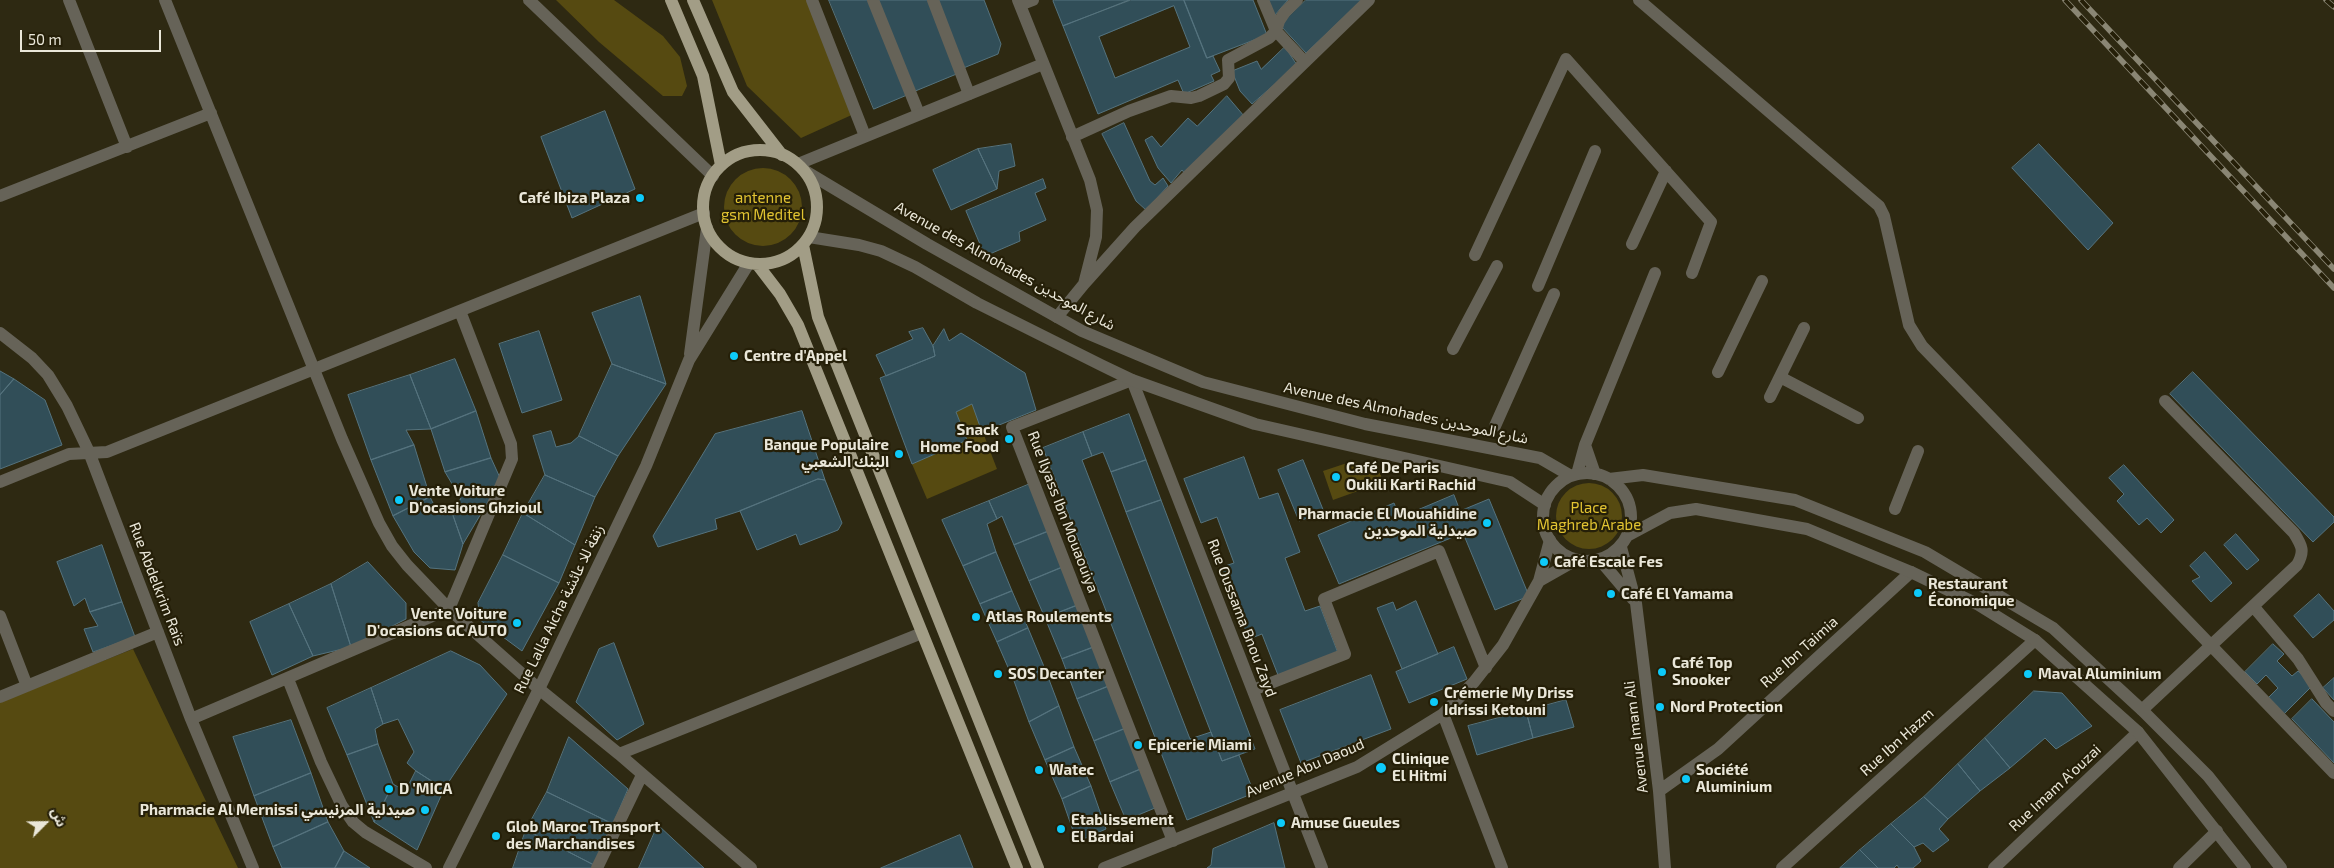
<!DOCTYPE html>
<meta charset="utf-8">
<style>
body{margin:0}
#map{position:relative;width:2334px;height:868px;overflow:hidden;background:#2e2912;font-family:"Exo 2","Noto Sans Arabic",sans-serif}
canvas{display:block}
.north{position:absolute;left:20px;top:798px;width:50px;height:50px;-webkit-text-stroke:4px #251f08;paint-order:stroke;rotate:67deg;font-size:14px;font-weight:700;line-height:20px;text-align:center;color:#eae7d9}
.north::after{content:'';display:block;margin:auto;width:18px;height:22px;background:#eae7d9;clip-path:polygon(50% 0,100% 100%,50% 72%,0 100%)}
.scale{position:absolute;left:20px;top:30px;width:141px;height:22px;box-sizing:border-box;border:2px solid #eae7d9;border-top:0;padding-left:6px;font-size:15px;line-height:18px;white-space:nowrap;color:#eae7d9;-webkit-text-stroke:4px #251f08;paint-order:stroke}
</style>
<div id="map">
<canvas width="2334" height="868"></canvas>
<div class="north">ش</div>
<div class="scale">50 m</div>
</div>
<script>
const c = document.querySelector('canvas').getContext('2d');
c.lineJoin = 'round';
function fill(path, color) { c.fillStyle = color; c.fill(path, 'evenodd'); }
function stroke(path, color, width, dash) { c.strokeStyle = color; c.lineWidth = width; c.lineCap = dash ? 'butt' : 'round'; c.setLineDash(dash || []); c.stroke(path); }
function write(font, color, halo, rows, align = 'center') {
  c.font = font + ' "Exo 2","Noto Sans Arabic",sans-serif'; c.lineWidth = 4.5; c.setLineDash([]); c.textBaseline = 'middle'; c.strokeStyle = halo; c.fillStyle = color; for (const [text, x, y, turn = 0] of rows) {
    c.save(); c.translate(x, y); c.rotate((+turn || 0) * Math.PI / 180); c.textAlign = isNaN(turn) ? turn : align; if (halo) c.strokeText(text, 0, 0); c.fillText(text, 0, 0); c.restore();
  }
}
fill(new Path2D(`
 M556,0H614L663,36L680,57L687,86L682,96H663L599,42Z
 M712,0H812L856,113L801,138L747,86Z
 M724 207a39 39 0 1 1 78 0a39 39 0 1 1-78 0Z
 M972,404L997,469L927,499L912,464L967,440L956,412Z
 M1353,461L1380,473L1383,482L1333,500L1323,471Z
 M1556 516a33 33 0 1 1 66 0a33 33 0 1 1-66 0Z
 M133,649L238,868H0V702Z`), '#564a11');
const building = new Path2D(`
 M829,0H868L907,95L874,109Z
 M876,0H929L959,73L913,92Z
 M934,0H984L1001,44L998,54L961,69Z
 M1055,0H1129L1063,26L1053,1Z
 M1131,0H1184L1207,58L1213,56L1220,71L1211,75L1214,81L1184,94L1178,80L1098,114L1063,26ZM1174,6L1190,47L1115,78L1099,37Z
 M1184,0H1253L1267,35L1207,58Z
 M1269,0H1288L1275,15Z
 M1306,0H1362L1306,53L1280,25Z
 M1285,47L1297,65L1252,104L1240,91L1232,71L1257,61L1261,69Z
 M1227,96L1244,116L1186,175L1182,170L1171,183L1158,168L1145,140L1152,136L1161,147L1188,118L1197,126Z
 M605,111L635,189L572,218L541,137Z
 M1124,123L1150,181L1155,185L1163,178L1168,186L1146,210L1136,201L1102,134Z
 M1011,144L1015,166L999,171L997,189L978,149Z
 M2039,144L2113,223L2088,250L2012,168Z
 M978,149L997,189L951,210L933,170Z
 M1043,179L1046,188L1035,193L1046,220L1019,232L1020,241L985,256L966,211Z
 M640,296L666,384L612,364L592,313Z
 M923,328L933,346L935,356L886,376L876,355L913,339L909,332Z
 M944,329L949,341L961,333L1025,373L1036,410L982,432L972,404L956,412L967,440L912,464L880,378L935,356L933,346Z
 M539,331L562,400L522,413L499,344Z
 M455,359L476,411L431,429L410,375Z
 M612,364L666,384L618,456L579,436Z
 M0,371L14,379L0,395Z
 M2193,372L2334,517V522L2313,542L2170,394Z
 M410,375L431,429L406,430L414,445L371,460L348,395Z
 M14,379L45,400L62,445L0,469V395Z
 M476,411L491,458L445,472L431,429Z
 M802,411L825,480L818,479L740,511L715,519L717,529L658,547L653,536L715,434Z
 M1129,414L1146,460L1111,472L1103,452L1092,456L1083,432Z
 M551,431L556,447L571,443L579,436L618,456L595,497L545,475L533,436Z
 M1083,432L1092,456L1082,460L1190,739L1211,732L1222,761L1239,755L1254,793L1187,820L1043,448Z
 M414,445L430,497L393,516L371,460Z
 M1244,457L1259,499L1278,493L1300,552L1285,558L1305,611L1320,606L1338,653L1278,675L1262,634L1249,639L1222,567L1234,563L1217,517L1201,523L1184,479Z
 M491,458L501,480L463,544L450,507L461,499L445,472Z
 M1146,460L1161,500L1126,512L1111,472Z
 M1303,460L1324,512L1299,521L1278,470Z
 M2124,465L2174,520L2161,533L2147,518L2139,525L2117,501L2124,494L2109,478Z
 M545,475L595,497L575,545L523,513Z
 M818,479L825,480L842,523L838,530L800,545L796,534L757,550L740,511Z
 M1030,484L1049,531L1014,545L1002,516L997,519L989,501Z
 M1454,495L1460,511L1489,499L1529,596L1495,610L1463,533L1339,584L1318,535L1394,503L1400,517Z
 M430,497L437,511L450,507L463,544L455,570L430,568L414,552L393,516Z
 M1161,500L1255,749L1222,761L1126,512Z
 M989,501L997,519L987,524L996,552L963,566L942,520Z
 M523,513L575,545L559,583L503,555Z
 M1049,531L1063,567L1029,581L1014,545Z
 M2236,534L2259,560L2247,570L2224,545Z
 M102,545L122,602L90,612L85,598L74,606L57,562Z
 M996,552L1012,591L980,604L963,566Z
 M2205,552L2232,583L2211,602L2192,581L2200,577L2190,566Z
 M503,555L559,583L522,651L480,620L478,603Z
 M368,562L406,603V619L351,647L331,584Z
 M1063,567L1078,605L1045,618L1029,581Z
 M331,584L351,647L313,656L289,604Z
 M1012,591L1028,628L997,642L980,604Z
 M2319,594L2334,611V620L2313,638L2294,616Z
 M1416,601L1438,654L1402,669L1377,608L1393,602L1396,610Z
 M122,602L135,637L93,652L84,629L98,626L90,612Z
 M289,604L313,656L272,675L250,622Z
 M1078,605L1094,647L1062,659L1045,618Z
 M1028,628L1045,669L1014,681L997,642Z
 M614,643L644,724L617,740L576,702L599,649Z
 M2273,644L2284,654L2277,661L2292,676L2298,671L2313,685L2283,715L2267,699L2278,688L2266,675L2257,684L2245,672Z
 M1094,647L1109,686L1077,699L1062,659Z
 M1454,647L1467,679L1409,703L1396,672Z
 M451,651L480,665L507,694L444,789L416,771L407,763L414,752L398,719L383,724L371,688Z
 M1045,669L1059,706L1029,722L1014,681Z
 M1371,675L1391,729L1301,763L1280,710Z
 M2334,678V700L2323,688Z
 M1109,686L1124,729L1094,741L1077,699Z
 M371,688L383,724L375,729L378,744L347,755L327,708Z
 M2034,691L2062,693L2092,726L2056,749L2045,738L2010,768L1985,738Z
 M2312,699L2334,722V763L2292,719Z
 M1566,700L1574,727L1533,738L1526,711Z
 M1059,706L1074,747L1045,760L1029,722Z
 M1526,711L1533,738L1477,755L1468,726Z
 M291,720L311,773L254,796L233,737Z
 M1124,729L1141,769L1110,782L1094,741Z
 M569,737L628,789L613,824L547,792Z
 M1985,738L2010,768L1980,791L1958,764Z
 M378,744L393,784L374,822L347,755Z
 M1074,747L1091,786L1062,799L1045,760Z
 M1958,764L1980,791L1948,819L1924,797Z
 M1141,769L1155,808L1126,820L1110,782Z
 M416,771L444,789L417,850L374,822L393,784L405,791Z
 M311,773L328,822L273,847L254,796Z
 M1091,786L1106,829L1077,842L1062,799Z
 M547,792L613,824L594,865L526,830Z
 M1924,797L1948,819L1939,829L1949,840L1933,852L1923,843L1914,847L1891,824Z
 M328,822L344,851L335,868H282L273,847Z
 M1274,823L1285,868H1207L1211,865L1213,849Z
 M1891,824L1914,847L1921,861L1913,868H1899L1897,865L1894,868H1878L1860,850Z
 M658,825L704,868H639Z
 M526,830L594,865L593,868H513Z
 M960,835L973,868H881Z
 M1860,850L1878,868H1840Z
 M344,851L370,868H335Z`);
fill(building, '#314e58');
stroke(building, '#55737e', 1);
stroke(new Path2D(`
 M812,0L865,136
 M873,0L919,114
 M933,0L969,94
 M1632,244L1666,171
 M1475,255L1566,59L1711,222L1692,273
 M1538,286L1595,151
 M1453,349L1497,266
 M1718,372L1762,281
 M1780,377L1858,418
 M1770,397L1804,328
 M1495,426L1554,294
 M1895,509L1918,451`), '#666358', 12);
stroke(new Path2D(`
 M69,0L127,147
 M165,0L342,439L379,523L392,546L407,565L449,609L539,689L619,754L751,868
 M529,0L713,176
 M1018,0L1090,180L1097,210L1096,237L1084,284L1057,317
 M1263,0L1276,31L1305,62
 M1639,0L1879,206L1884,216L1909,325L1922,346L2334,773
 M1020,5L1033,0
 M1072,137L1129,111L1171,96L1191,98L1199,96L1224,84L1229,78L1228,60L1269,38L1276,31L1279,21L1285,12L1297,0
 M798,164L1043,64
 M0,196L211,113
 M1084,284L1135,227L1369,0
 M0,333L32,358L48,375L67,406L89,452L191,719L253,868
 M1585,445L1595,474
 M1577,474L1585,445L1655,273
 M0,482L69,454L107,452L704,213
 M1621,547L1636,603L1659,791L1665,868
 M1600,560L1633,599
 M1539,581L1576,560
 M2253,606L2298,659L2326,703L2334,711
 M0,616L27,686
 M288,679L321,762L342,806L353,822L365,832L426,868
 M1253,690L1345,654L1324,599L1439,551L1486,668
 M0,697L158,632
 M2142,710L2297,565C2305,551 2302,546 2294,533L2165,401
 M1443,714L1502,868
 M191,719L449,609L512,459L511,444L460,311
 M619,754L922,633
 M1659,791L1718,749L1911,572
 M1173,841L1012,427L1132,380L1322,868
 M597,868L642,775
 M1104,868L1357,767L1443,714L1474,682L1503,645L1539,581L1550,540
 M1782,868L2035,640
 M1994,868L2138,732
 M2179,868L2217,831`), '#666358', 12);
stroke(new Path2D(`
 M805,171L927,244L1082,331L1203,382L1365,424L1540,458L1571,476
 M809,237L859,245L881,251L915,267L977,303L1101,365L1132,380L1255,424L1510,482L1545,505
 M690,354L707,228
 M1543 517a44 44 0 1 1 88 0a44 44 0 1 1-88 0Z
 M1609,479L1643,475L1795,500L1925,552L2053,628L2142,710L2208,776L2281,868
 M1627,536L1670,513L1696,509L1807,529L1911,572L1977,604L2035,640L2138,732L2245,868
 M449,868L539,689L646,466L689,360L749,263`), '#666358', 12);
stroke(new Path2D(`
 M671,0L703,76L721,165
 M693,0L733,92L782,155
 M703 207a57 57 0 1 1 114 0a57 57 0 1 1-114 0Z
 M803,245L818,317L1038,868
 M757,264L780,294L798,325L1017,868`), '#a29d86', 12);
const rail = new Path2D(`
 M2065,0L2334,288
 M2081,0L2334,269
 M2326,0L2334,7`);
stroke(rail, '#8a8674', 5.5);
stroke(rail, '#251f08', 4, [11]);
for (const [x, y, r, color] of [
 [640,198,5,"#0dcafa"],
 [734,356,5,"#0dcafa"],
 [1009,439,5,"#0dcafa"],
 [899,454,5,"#0dcafa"],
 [1336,477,5,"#0dcafa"],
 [399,500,5,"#0dcafa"],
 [1487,523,5,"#0dcafa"],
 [1544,562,5,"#0dcafa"],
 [1918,593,5,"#0dcafa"],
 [1611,594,5,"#0dcafa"],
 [976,617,5,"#0dcafa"],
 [517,623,5,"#0dcafa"],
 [1662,672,5,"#0dcafa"],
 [998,674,5,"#0dcafa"],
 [2028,674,5,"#0dcafa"],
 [1434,702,5,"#0dcafa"],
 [1660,707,5,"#0dcafa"],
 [1138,745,5,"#0dcafa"],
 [1381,768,6,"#0dcafa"],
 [1039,770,5,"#0dcafa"],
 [1686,779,5,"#0dcafa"],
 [389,789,5,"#0dcafa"],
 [425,810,5,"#0dcafa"],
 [1281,823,5,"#0dcafa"],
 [1061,829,5,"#0dcafa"],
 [496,836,5,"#0dcafa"]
]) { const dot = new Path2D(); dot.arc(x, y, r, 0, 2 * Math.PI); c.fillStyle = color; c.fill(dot); stroke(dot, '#251f08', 2); }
write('bold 15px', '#eae7d9', '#251f08', [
 ["Café Ibiza Plaza",630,198,"right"],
 ["Centre d'Appel",744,356],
 ["Snack",999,430,"right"],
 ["Home Food",999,447,"right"],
 ["Banque Populaire",889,445,"right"],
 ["البنك الشعبي",889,462,"right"],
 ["Café De Paris",1346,468],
 ["Oukili Karti Rachid",1346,485],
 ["Vente Voiture",409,491],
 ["D'ocasions Ghzioul",409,508],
 ["Pharmacie El Mouahidine",1477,514,"right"],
 ["صيدلية الموحدين",1477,531,"right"],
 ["Café Escale Fes",1554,562],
 ["Restaurant",1928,584],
 ["Économique",1928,601],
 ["Café El Yamama",1621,594],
 ["Vente Voiture",507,614,"right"],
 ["D'ocasions GC AUTO",507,631,"right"],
 ["Atlas Roulements",986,617],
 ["Café Top",1672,663],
 ["Snooker",1672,680],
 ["SOS Decanter",1008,674],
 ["Maval Aluminium",2038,674],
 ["Crémerie My Driss",1444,693],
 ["Idrissi Ketouni",1444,710],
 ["Nord Protection",1670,707],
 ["Epicerie Miami",1148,745],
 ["Clinique",1392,759],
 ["El Hitmi",1392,776],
 ["Watec",1049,770],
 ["Société",1696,770],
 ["Aluminium",1696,787],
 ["D 'MICA",399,789],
 ["Pharmacie Al Mernissi صيدلية المرنيسي",415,810,"right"],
 ["Etablissement",1071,820],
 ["El Bardai",1071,837],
 ["Amuse Gueules",1291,823],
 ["Glob Maroc Transport",506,827],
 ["des Marchandises",506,844]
], 'left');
write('15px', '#e2c432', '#251f08', [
 ["antenne",763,198],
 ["gsm Meditel",763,215],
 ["Place",1589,508],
 ["Maghreb Arabe",1589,525]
]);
write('15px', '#eae7d9', '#251f08', [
 ["Avenue des Almohades شارع الموحدين",1005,266,29],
 ["Avenue des Almohades شارع الموحدين",1406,413,12],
 ["Rue Ilyass Ibn Mouaouiya",1063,512,69],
 ["Rue Abdelkrim Raïs",157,584,69],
 ["Rue Lalla Aicha زنقة للا عائشة",559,609,-64],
 ["Rue Oussama Bnou Zayd",1242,618,69],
 ["Rue Ibn Taimia",1799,652,-42],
 ["Avenue Imam Ali",1636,737,-97],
 ["Rue Ibn Hazm",1897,742,-42],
 ["Avenue Abu Daoud",1305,768,-23],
 ["Rue Imam A'ouzai",2055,788,-43]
]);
</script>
